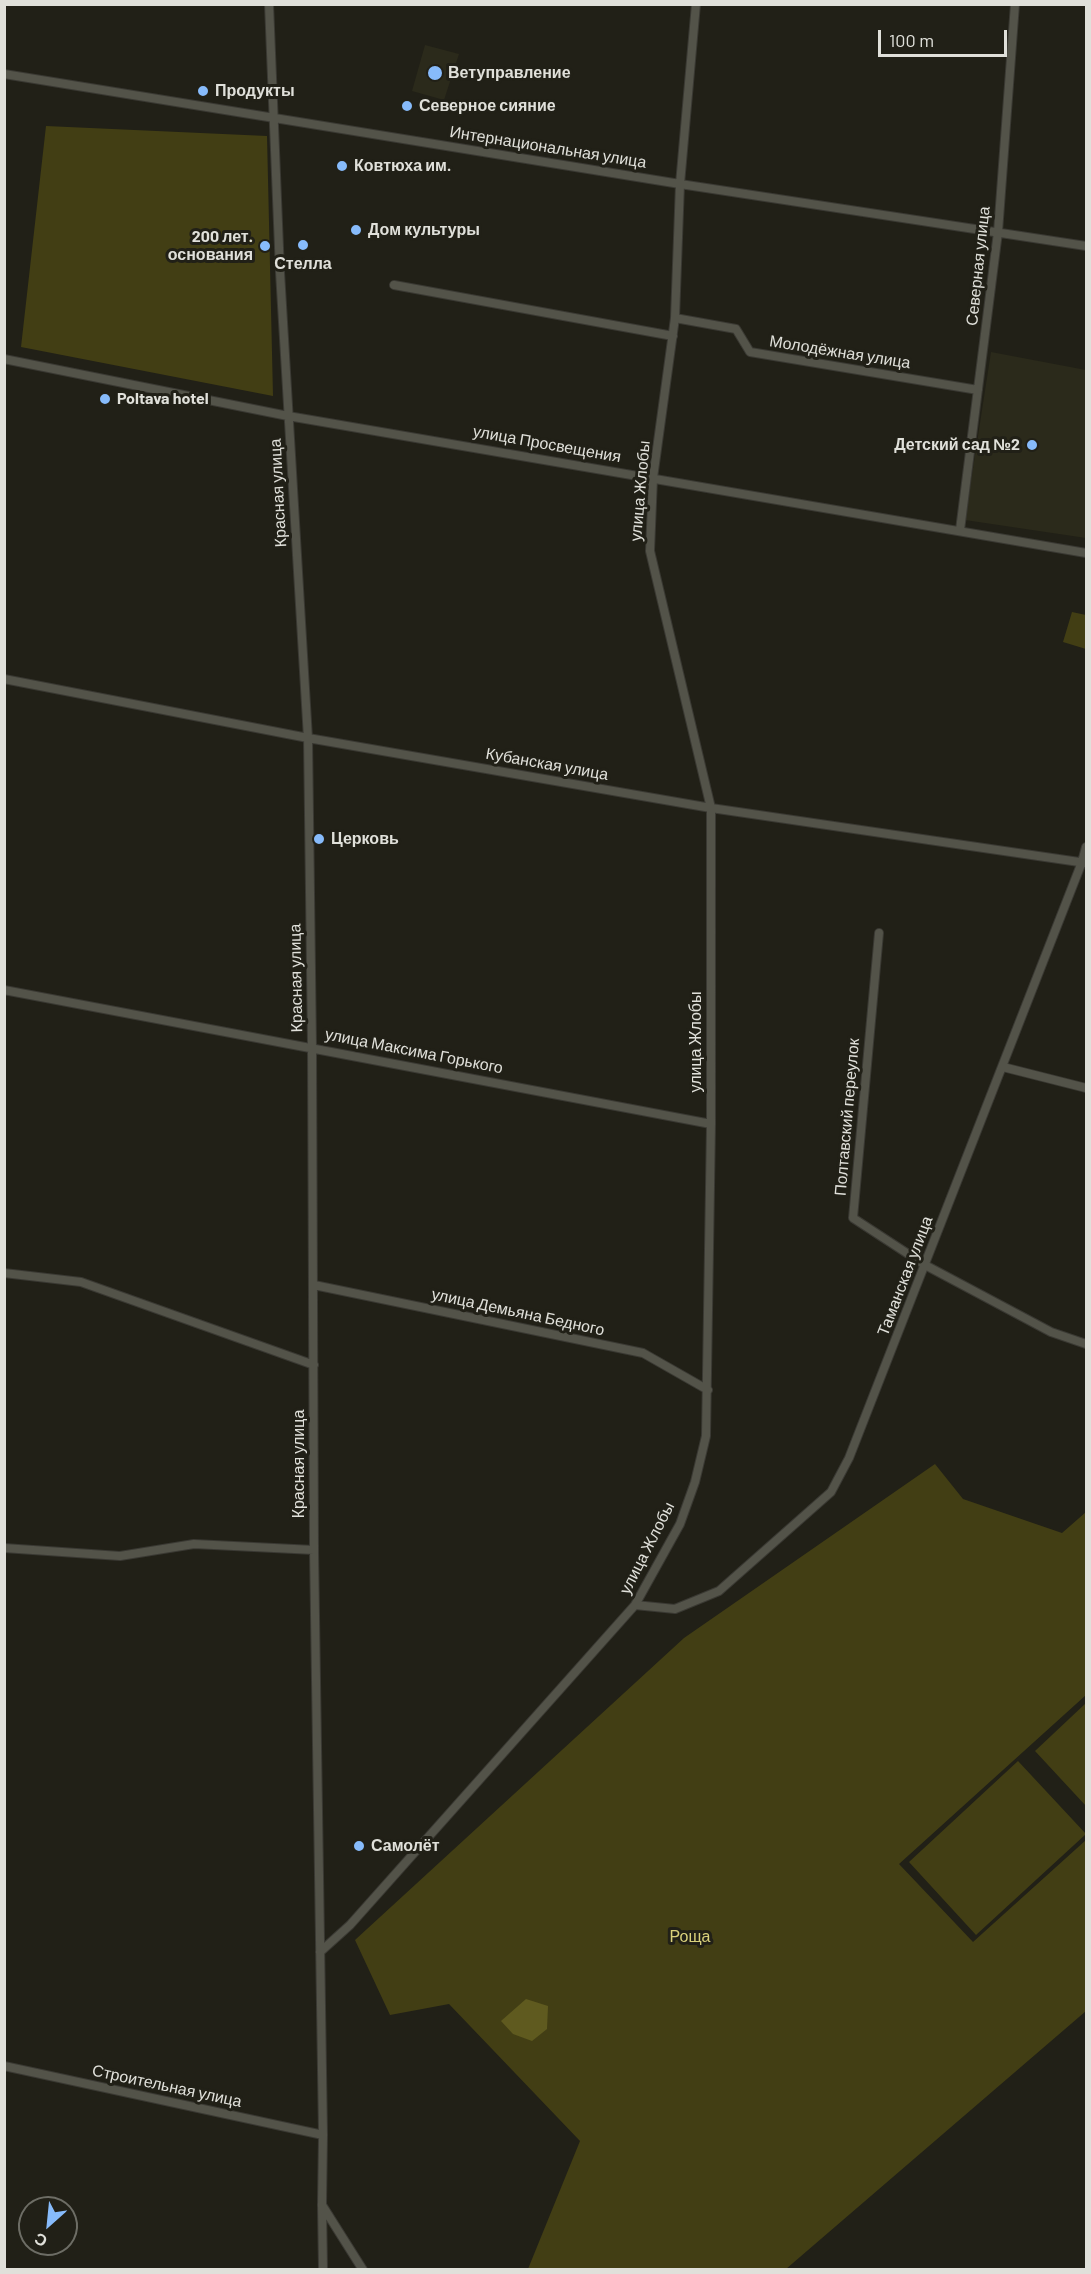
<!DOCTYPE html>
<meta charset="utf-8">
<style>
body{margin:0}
#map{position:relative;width:1091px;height:2274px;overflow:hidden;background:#212017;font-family:Barlow,sans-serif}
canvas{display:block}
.frame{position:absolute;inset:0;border:6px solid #e0e0da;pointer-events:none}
.north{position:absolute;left:18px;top:2196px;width:60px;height:60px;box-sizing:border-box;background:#212017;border:2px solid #6d6d65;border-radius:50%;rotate:207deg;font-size:16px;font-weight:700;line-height:24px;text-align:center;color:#e0e0da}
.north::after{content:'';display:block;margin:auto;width:21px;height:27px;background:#87bbfb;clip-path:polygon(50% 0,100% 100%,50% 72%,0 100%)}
.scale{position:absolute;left:878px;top:30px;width:129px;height:27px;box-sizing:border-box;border:3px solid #e0e0da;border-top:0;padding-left:8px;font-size:18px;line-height:21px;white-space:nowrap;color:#e0e0da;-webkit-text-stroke:4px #212017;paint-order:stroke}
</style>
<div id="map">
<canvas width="1091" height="2274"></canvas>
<div class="frame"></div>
<div class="north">С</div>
<div class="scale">100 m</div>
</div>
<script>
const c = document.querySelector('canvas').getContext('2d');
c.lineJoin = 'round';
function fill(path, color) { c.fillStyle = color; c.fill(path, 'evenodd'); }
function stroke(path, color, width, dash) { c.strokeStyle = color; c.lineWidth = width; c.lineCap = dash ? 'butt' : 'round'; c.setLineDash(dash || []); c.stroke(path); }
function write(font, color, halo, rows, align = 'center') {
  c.font = font + ' Barlow,sans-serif'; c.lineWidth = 6; c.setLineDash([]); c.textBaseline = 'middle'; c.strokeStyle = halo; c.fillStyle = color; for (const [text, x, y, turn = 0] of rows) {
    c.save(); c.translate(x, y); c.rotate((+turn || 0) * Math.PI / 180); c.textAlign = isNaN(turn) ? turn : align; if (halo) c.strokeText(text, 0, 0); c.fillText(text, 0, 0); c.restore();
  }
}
fill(new Path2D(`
 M425,45L459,54L444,100L412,91Z
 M991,352L1086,370V538L965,520Z`), '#2b2a1b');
fill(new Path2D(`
 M46,126L267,136L273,396L21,347Z
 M1072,612L1086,615V649L1063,642Z
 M935,1464L963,1499L1062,1533L1086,1512V1695L899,1864L973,1942L1086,1840V2011L786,2269H528L580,2141L449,2004L390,2015L355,1940L684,1638Z
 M1086,1703V1806L1035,1751Z
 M1018,1761L1086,1834L976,1935L909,1862Z`), '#423e14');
fill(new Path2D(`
 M526,1999L548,2006L547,2029L532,2041L513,2034L501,2021Z`), '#5f5a1f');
const minor = new Path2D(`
 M269,4L280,272L308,738L312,1047L314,1550L323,2135L322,2205L323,2270
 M4,74L680,184L1086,246
 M394,285L673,336
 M675,318L736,329L750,352L978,390
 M4,359L288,416L1086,553
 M960,530L998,232L1015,4
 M4,679L308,738L711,808L1086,863
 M879,933L853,1218L925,1265L1051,1332L1086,1344
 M4,990L711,1124
 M1003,1067L1086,1088
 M4,1273L81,1282L314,1365
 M314,1285L643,1353L708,1390
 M4,1548L120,1556L194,1544L314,1550
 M635,1605L675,1609L719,1591L831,1492L849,1458L1082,862L1086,847
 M320,1952L350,1925L635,1605L680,1524L695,1482L706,1436L711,1124V808L650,551L653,478L675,318L680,184L696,4
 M4,2066L323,2135
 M322,2205L363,2270`);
stroke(minor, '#3a3933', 10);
stroke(minor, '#535349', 8);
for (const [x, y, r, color] of [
 [435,73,8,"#87bbfb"],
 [203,91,6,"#87bbfb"],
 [407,106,6,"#87bbfb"],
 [342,166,6,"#87bbfb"],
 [356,230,6,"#87bbfb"],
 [303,245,6,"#87bbfb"],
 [265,246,6,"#87bbfb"],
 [105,399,6,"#87bbfb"],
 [1032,445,6,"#87bbfb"],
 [319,839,6,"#87bbfb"],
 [359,1846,6,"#87bbfb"]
]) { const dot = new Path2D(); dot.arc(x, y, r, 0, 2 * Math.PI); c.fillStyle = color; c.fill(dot); stroke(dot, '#212017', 2); }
write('bold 16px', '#e0e0da', '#212017', [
 ["Ветуправление",448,73],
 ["Продукты",215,91],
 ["Северное сияние",419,106],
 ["Ковтюха им.",354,166],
 ["Дом культуры",368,230],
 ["200 лет.",253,237,"right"],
 ["основания",253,255,"right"],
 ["Стелла",303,264,"center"],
 ["Poltava hotel",117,399],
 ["Детский сад №2",1020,445,"right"],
 ["Церковь",331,839],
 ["Самолёт",371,1846]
], 'left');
write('16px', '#e0e0da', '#212017', [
 ["Интернациональная улица",548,147,9],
 ["Северная улица",978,266,-84],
 ["Молодёжная улица",840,352,9],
 ["улица Просвещения",547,444,10],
 ["улица Жлобы",640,491,-85],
 ["Красная улица",278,493,-93],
 ["Кубанская улица",547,764,10],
 ["Красная улица",296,978,-91],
 ["улица Жлобы",696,1042,-90],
 ["улица Максима Горького",414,1051,11],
 ["Полтавский переулок",847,1117,-85],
 ["Таманская улица",905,1276,-69],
 ["улица Демьяна Бедного",518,1312,12],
 ["Красная улица",299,1464,-90],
 ["улица Жлобы",647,1548,-63],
 ["Строительная улица",167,2086,12]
]);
write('16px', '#d9d17b', '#212017', [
 ["Роща",690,1937]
]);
</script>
